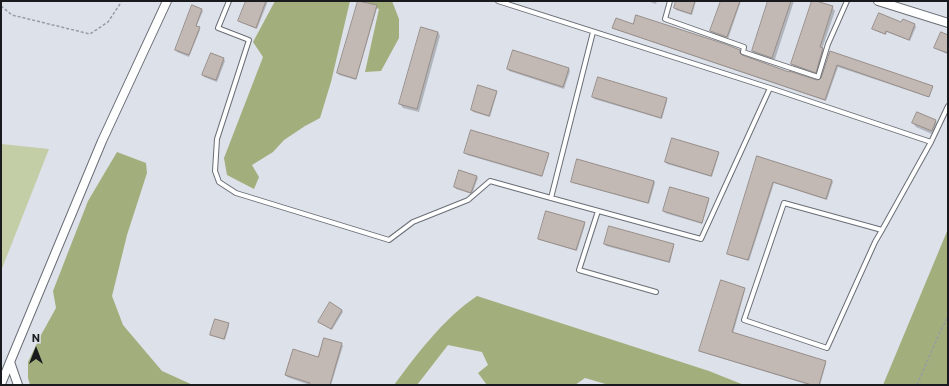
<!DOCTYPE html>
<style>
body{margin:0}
#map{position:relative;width:949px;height:386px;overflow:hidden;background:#dde1ea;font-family:Commissioner,sans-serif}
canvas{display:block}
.frame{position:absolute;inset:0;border:2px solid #181a1d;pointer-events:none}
.north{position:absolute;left:16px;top:330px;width:40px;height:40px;-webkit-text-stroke:3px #dde1ea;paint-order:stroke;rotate:0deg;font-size:11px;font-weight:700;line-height:16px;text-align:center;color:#181a1d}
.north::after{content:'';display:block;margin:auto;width:14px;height:18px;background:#181a1d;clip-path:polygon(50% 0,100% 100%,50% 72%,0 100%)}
</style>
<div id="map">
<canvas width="949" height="386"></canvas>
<div class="frame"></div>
<div class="north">N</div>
</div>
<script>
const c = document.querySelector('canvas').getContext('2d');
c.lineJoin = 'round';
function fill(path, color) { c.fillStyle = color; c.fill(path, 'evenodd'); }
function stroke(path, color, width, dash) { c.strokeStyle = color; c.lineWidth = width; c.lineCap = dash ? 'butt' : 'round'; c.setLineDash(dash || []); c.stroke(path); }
fill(new Path2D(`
 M1,144L49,149L1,271Z`), '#c3cda6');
fill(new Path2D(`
 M275,1H350L331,82L320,118L305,126L284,140L273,152L252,165L259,177L254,189L227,175L224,158L263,57L253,42Z
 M358,1H392L399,19V38L381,71L365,72L379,9Z
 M117,152L146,163L147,173L127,235L112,296L123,325L162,371L193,385H30L28,378V362L41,335L56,308L53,291L88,201Z
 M948,229V385H883Z
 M477,296L709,371L744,385H609L585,378L575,385H487L478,373L488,365L482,352L448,345L417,385H394C418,353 443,319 477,296Z`), '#a2ae7b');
fill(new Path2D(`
 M247,1H268L257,29L240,22L239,20Z
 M359,1L376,6L377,8L356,80L339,75L338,73Z
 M647,1H657L656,4Z
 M677,1H696L692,15L676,10L675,8Z
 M722,1H741L728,39L712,33L711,31Z
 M769,1H794L774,62L755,55L753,51Z
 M832,7L835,11L822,49L825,53L818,76L795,68L792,64Z
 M202,10L203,11L196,27L200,30L189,57L177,52L176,50Z
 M902,23L915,25L916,27L910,41L887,32L886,35L874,30L873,29Z
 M634,25L739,51L741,56L817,81L822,79L830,52L932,86L928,97L838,67L826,101L614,29L613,28Z
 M438,32L440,36L419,112L403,108L400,104Z
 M948,36V52L947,54L936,49L935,47Z
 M514,51L569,69L570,71L564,89L509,71L508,69Z
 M211,54L224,59L225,61L217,82L204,77L203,75Z
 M496,92L497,93L490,117L473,112L472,110Z
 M593,97L666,99L667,101L662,119L594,99Z
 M918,113L936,121L938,125L934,135L916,127L913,123Z
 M718,152L719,154L712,177L667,164L666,162Z
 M466,153H548L549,155L542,177L467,155Z
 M758,158L832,180L833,182L827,200L774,183L749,261L729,255L728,253Z
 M477,177L478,178L472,194L456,189L455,187Z
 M572,181H654L655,183L649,204L573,183Z
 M671,188L708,199L709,201L702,224L665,213L664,211Z
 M584,223L585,225L577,251L540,240L539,239Z
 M605,244L673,245L674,246L670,263L606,246Z
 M744,288L745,290L733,334L825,362L826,364L820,385H809L701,352L700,351Z
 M342,310L343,312L332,330L321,323Z
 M228,324L229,326L225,340L212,336L211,335Z
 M324,339L342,344L343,346L331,385H310L287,377L286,375L319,358Z`), '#0003');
const building = new Path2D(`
 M246,1H266L256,28L238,21Z
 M358,1L377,5L356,79L337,73Z
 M676,1H695L691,14L674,8Z
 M721,1H740L727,37L710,31Z
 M768,1H791L772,58L752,51Z
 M812,1H816L833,6L820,47L823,48L816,73L791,64Z
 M192,5L202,9L196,26L200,27L189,55L175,50Z
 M879,13L901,22L903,19L915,24L909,40L886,31L885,34L872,29Z
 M636,15L725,44L740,50V53L742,55L789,72V71L817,80L821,78L830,51L933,86L929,97L837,65L825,100L612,28L616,18L633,24Z
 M421,27L438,32L417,109L399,104Z
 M941,32L948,35V53L934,48Z
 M513,50L569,68L563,87L507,69Z
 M211,53L224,58L216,80L202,75Z
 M598,77L667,98L661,118L592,97Z
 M478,85L497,91L489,116L471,110Z
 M917,112L936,120L932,131L912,123Z
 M471,130L549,153L542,176L464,153Z
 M672,138L719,152L711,176L665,162Z
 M757,156L832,180L826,199L773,182L748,260L727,254Z
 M577,159L654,181L648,203L571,182Z
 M459,170L477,176L471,193L454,187Z
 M670,187L709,198L702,223L663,211Z
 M546,211L585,222L576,250L538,239Z
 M609,226L674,244L669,262L604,244Z
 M721,280L745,288L732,332L826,361L819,385H812L699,351Z
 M330,302L342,310L331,329L318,322Z
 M215,319L229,323L224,339L210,335Z
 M324,338L342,343L330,385H309L310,383L285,375L293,349L318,357Z`);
fill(building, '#c3b9b4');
stroke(building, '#978e89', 1);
const service = new Path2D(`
 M229,1L218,28L249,40L217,139L215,171L219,182L236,193L389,240L413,222L468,200L490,181L551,198
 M498,1L770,88L931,142
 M670,1L665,19L744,47L743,52L818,77L828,44L847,1
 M593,32L551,198L701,239L770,88
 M598,211L579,270L656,292
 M882,230L784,203L744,320L827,348L875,242L882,230L931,142L948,106`);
const minor = new Path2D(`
 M878,1L948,23
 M1,384L10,362
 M18,385L10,362L102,141L167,1`);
stroke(service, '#6a6e75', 6);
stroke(minor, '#6a6e75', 10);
stroke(new Path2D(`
 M1,6L12,15L90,34L108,22L122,1
 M917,385L940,332L948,317`), '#989ca2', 1.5, [3, 2]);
stroke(service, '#fff', 4);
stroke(minor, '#fff', 8);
</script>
